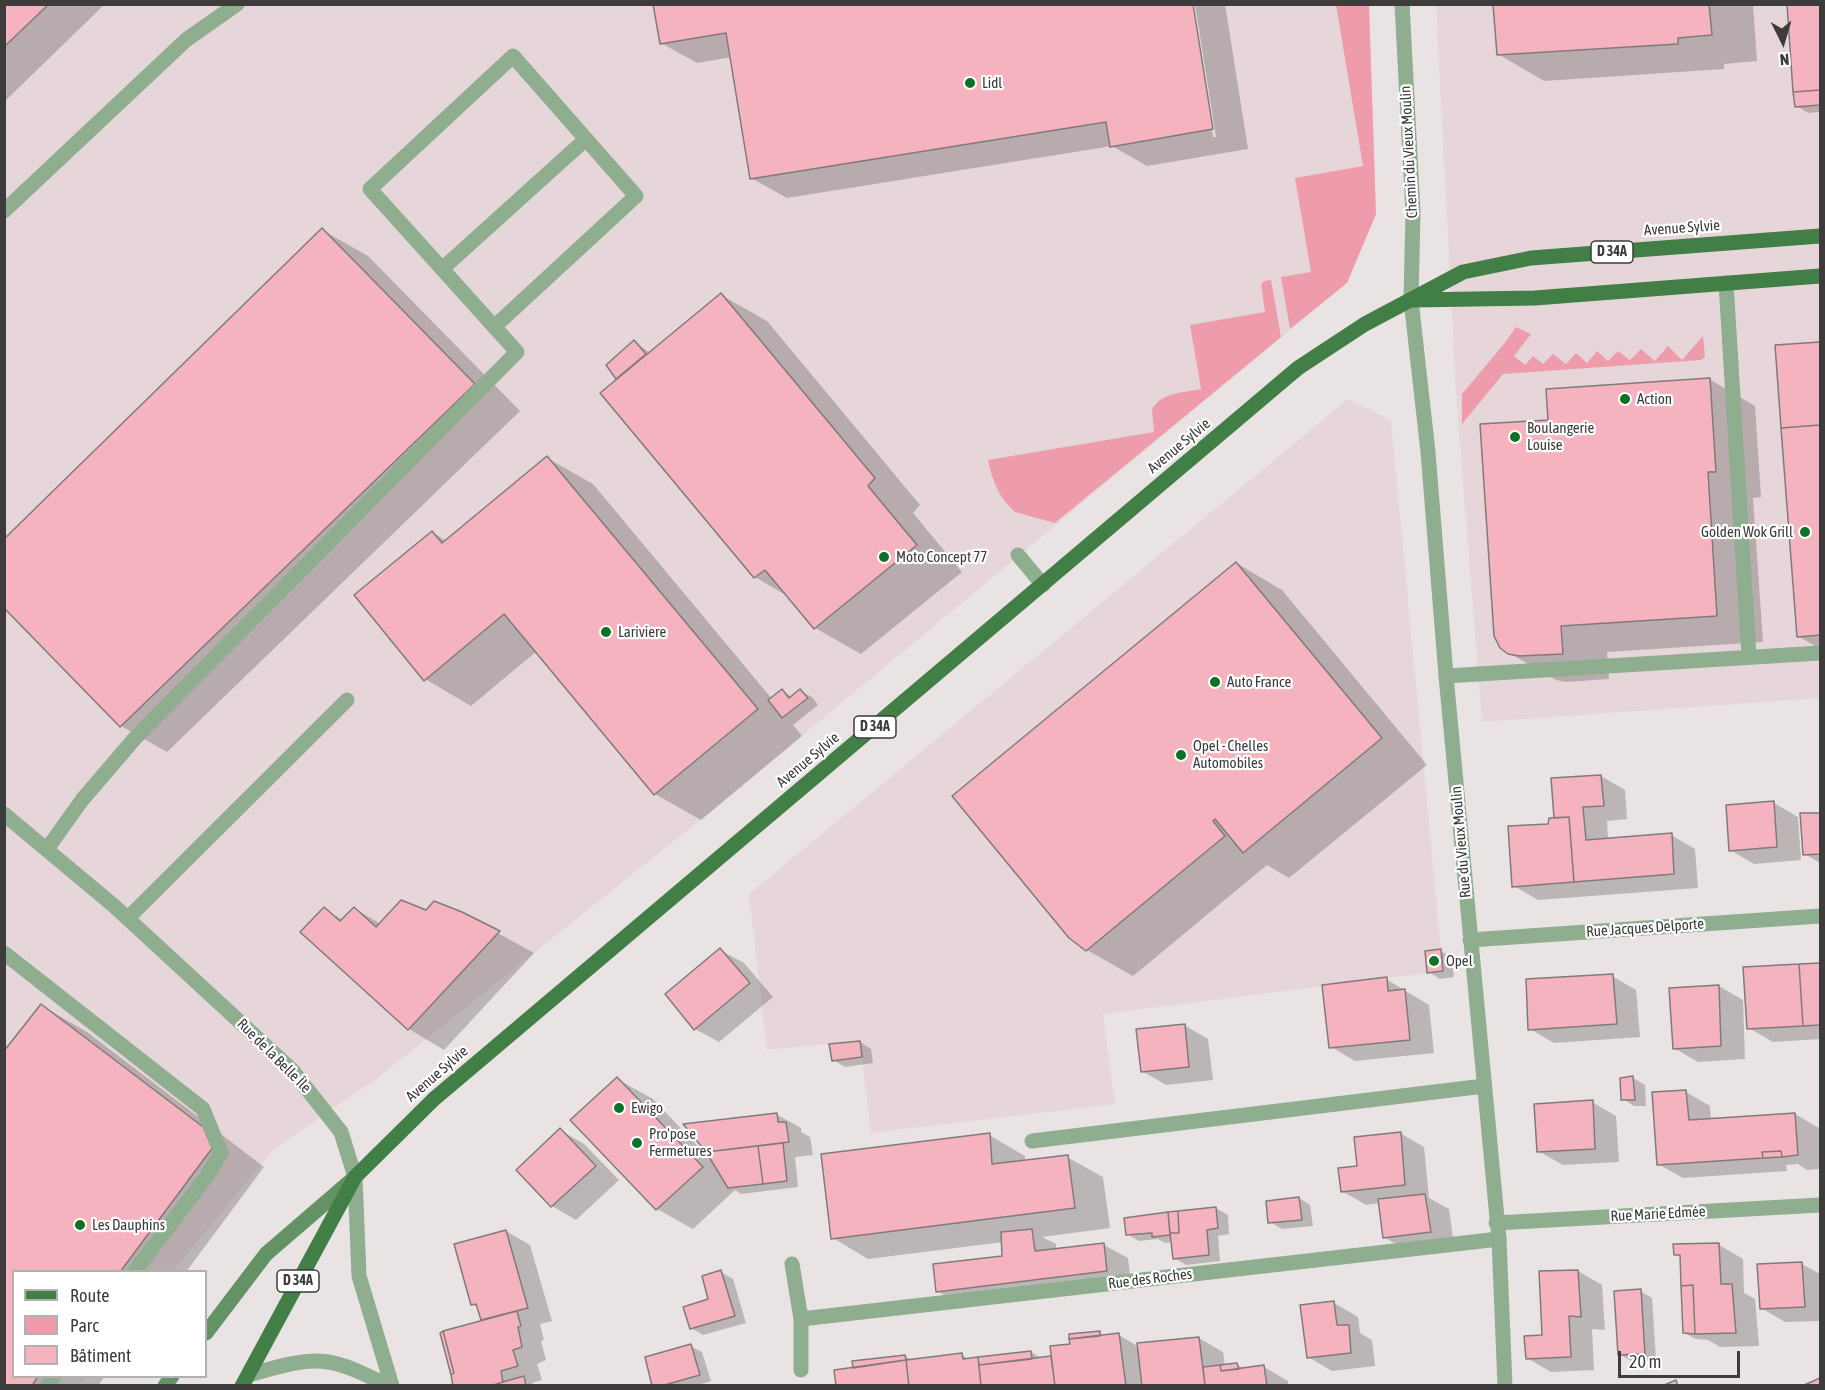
<!DOCTYPE html>
<meta charset="utf-8">
<style>
body{margin:0}
#map{position:relative;width:1825px;height:1390px;overflow:hidden;background:#eae3e4;font-family:"Asap Condensed",sans-serif}
canvas{display:block}
.frame{position:absolute;inset:0;border:6px solid #3d3b3b;pointer-events:none}
.legend{position:absolute;left:12px;top:1270px;width:195px;height:108px;box-sizing:border-box;background:#fff;border:2px solid #b1b1b1;margin:0;padding:8px 10px;list-style:none;font-size:18px;color:#3d3b3b}
.legend li{display:flex;align-items:center;gap:12px;height:30px}
.legend b{width:30px;border:2px solid #b1b1b1}
.north{position:absolute;left:1753px;top:12px;width:60px;height:60px;-webkit-text-stroke:4px #fff;paint-order:stroke;rotate:175deg;font-size:16px;font-weight:700;line-height:24px;text-align:center;color:#3d3b3b}
.north::after{content:'';display:block;margin:auto;width:21px;height:27px;background:#3d3b3b;clip-path:polygon(50% 0,100% 100%,50% 72%,0 100%)}
.scale{position:absolute;left:1618px;top:1351px;width:122px;height:27px;box-sizing:border-box;border:3px solid #3d3b3b;border-top:0;padding-left:8px;font-size:18px;line-height:21px;white-space:nowrap;color:#3d3b3b;-webkit-text-stroke:4px #fff;paint-order:stroke}
</style>
<div id="map">
<canvas width="1825" height="1390"></canvas>
<div class="frame"></div>
<ul class="legend">
<li><b style="height:8px;background:#417f47"></b>Route</li>
<li><b style="height:16px;background:#ee9cab"></b>Parc</li>
<li><b style="height:16px;background:#f4b3be"></b>Bâtiment</li>
</ul>
<div class="north">N</div>
<div class="scale">20 m</div>
</div>
<script>
const c = document.querySelector('canvas').getContext('2d');
c.lineJoin = 'round';
function fill(path, color) { c.fillStyle = color; c.fill(path, 'evenodd'); }
function stroke(path, color, width, dash) { c.strokeStyle = color; c.lineWidth = width; c.lineCap = dash ? 'butt' : 'round'; c.setLineDash(dash || []); c.stroke(path); }
function write(font, color, halo, rows, align = 'center') {
  c.font = font + ' "Asap Condensed",sans-serif'; c.lineWidth = 4.5; c.setLineDash([]); c.textBaseline = 'middle'; c.strokeStyle = halo; c.fillStyle = color; for (const [text, x, y, turn = 0] of rows) {
    c.save(); c.translate(x, y); c.rotate((+turn || 0) * Math.PI / 180); c.textAlign = isNaN(turn) ? turn : align; if (halo) c.strokeText(text, 0, 0); c.fillText(text, 0, 0); c.restore();
  }
}
fill(new Path2D(`
 M5,5H1369L1376,214L1347,283L704,817L375,1080L274,1149L173,1271L14,1272V1376L87,1377L79,1385L5,1386Z
 M1436,5H1820V698L1482,722L1456,394Z
 M1348,399L1391,420L1443,971L1103,1014L1115,1104L871,1133L860,1041L767,1050L749,894Z`), '#e6d6d9');
fill(new Path2D(`
 M1336,5H1369L1376,214L1347,283L1290,329L1281,277L1311,272L1295,178L1363,166Z
 M1271,280L1281,337L1055,523L1015,512C999,498 992,480 988,460L1154,432L1152,409C1162,392 1183,393 1201,389L1190,325L1265,312L1261,285L1264,281Z
 M1516,327L1531,334L1514,356L1525,365L1533,356L1543,364L1553,354L1566,364L1576,353L1587,363L1597,351L1608,361L1618,351L1630,360L1641,349L1655,361L1668,346L1682,360L1703,336L1705,357L1701,360L1503,374L1462,424V394L1504,344Z`), '#ee9cab');
fill(new Path2D(`
 M4,4H105L4,102Z
 M655,4H1191L1213,137H1216L1195,4H1225L1248,149L1147,166L1112,146L787,198L751,178L732,57L697,63L661,43Z
 M1495,4H1753L1757,61L1724,64V69L1544,81L1498,54Z
 M1789,4H1820V112L1808,113L1797,106Z
 M322,230L368,256L520,411L167,752L121,726Z
 M721,295L767,321L920,505L913,513L962,572L861,654L815,628L789,597L755,577L617,378L635,342L650,353Z
 M1820,343V649L1798,636L1776,346Z
 M1709,379L1755,406L1761,497L1753,498L1763,642L1607,652L1609,679L1566,682L1556,680L1509,653L1550,421Z
 M547,458L593,484L772,699L782,691L792,697L800,691L812,697L818,705L793,725L802,736L701,820L655,794L537,651L471,706L425,679L432,532L446,541Z
 M1236,563L1282,590L1427,765L1289,878L1267,865L1133,976L1087,950Z
 M1601,776L1625,790L1627,819L1607,821L1608,839L1671,835L1695,849L1698,888L1538,900L1514,886L1555,820Z
 M1774,803L1798,817L1801,860L1754,864L1730,850Z
 M1820,814V863L1805,854L1802,815Z
 M324,909L343,920L355,909L381,924L427,912L461,913L534,953L444,1050L409,1029L303,932Z
 M720,950L744,963L773,997L719,1042L695,1029Z
 M1441,951L1452,958L1454,977L1440,979L1429,972Z
 M1820,965V1039L1773,1042L1749,1028L1745,968Z
 M1612,976L1636,990L1640,1037L1554,1043L1530,1029Z
 M1386,979L1429,1005L1434,1053L1355,1061L1331,1047Z
 M1719,986L1743,1000L1745,1059L1698,1062L1674,1048Z
 M42,1006L87,1032L264,1167L186,1272H14V1376H105L98,1386H4V1054Z
 M1184,1025L1208,1039L1213,1080L1166,1085L1142,1071Z
 M860,1042L871,1049L873,1063L845,1067L833,1060Z
 M1633,1078L1645,1085L1646,1106H1634L1623,1099Z
 M617,1079L653,1099L712,1161L708,1151L776,1114L801,1128V1132L810,1137L813,1155L795,1157L798,1187L741,1194L735,1190L693,1229L657,1209Z
 M1686,1092L1710,1106L1711,1120L1795,1114L1819,1128L1820,1169L1807,1170L1798,1164L1786,1165L1787,1171L1683,1178L1658,1164Z
 M1592,1102L1616,1116L1619,1162L1563,1165L1538,1151Z
 M560,1130L584,1144L619,1180L576,1220L552,1206Z
 M1400,1133L1424,1147L1429,1198L1449,1209L1454,1245L1408,1251L1384,1237L1380,1203L1366,1205L1342,1191L1359,1168Z
 M989,1135L1025,1156V1161L1067,1157L1103,1177L1110,1228L1042,1237L1056,1244V1250L1104,1245L1128,1258L1131,1284L961,1305L937,1291L1004,1257L1003,1242L868,1259L833,1238Z
 M1299,1198L1310,1205L1313,1226L1282,1229L1270,1222Z
 M1216,1208L1228,1215L1229,1234L1218,1236L1220,1261L1186,1265L1174,1258L1172,1242L1165,1243L1158,1239L1139,1241L1127,1234L1126,1219Z
 M506,1231L530,1245L552,1321L540,1324L544,1340L541,1341L546,1360L537,1364L542,1380L532,1383L537,1386H455L483,1321L479,1308L472,1304Z
 M1719,1245L1743,1259L1744,1293L1755,1299L1759,1346L1720,1347L1708,1340L1696,1339L1684,1333L1681,1257L1676,1254Z
 M1802,1264L1820,1274V1321L1785,1322L1761,1308Z
 M1578,1271L1602,1285L1605,1330L1592,1329L1594,1370L1551,1372L1527,1358L1544,1336L1540,1273Z
 M721,1272L733,1279L746,1323L703,1335L691,1328L709,1300Z
 M1640,1291L1652,1298L1656,1360L1631,1361L1619,1354Z
 M1334,1303L1358,1317L1360,1333L1372,1340L1375,1366L1332,1371L1308,1357Z
 M1099,1333L1106,1336L1119,1335L1139,1347L1138,1345L1199,1338L1223,1352L1225,1366L1237,1365L1245,1369L1264,1367L1288,1381V1386H837L905,1356L913,1361L962,1355L970,1360L978,1359L980,1361L1031,1352L1043,1359L1053,1358L1071,1345Z
 M690,1346L702,1352L711,1381L696,1386H654Z`), '#0003');
const building = new Path2D(`
 M4,4H49L4,47Z
 M653,4H1193L1213,129L1110,147L1106,122L750,179L726,33L660,44Z
 M1493,4H1709L1712,35L1678,38V44L1497,55Z
 M1787,4H1820V90L1793,92Z
 M1820,90V105L1795,107L1793,92Z
 M322,228L475,384L120,727L4,608V539Z
 M721,293L875,478L868,486L917,545L814,629L765,570L754,578L600,393Z
 M634,340L646,354L616,379L606,365Z
 M1820,342V425L1781,428L1775,345Z
 M1710,378L1716,472H1708L1717,616L1561,626L1563,654L1519,656L1508,654L1500,648L1494,636L1480,424L1548,420L1546,389Z
 M1820,425V635L1797,637L1781,428Z
 M547,456L758,709L654,795L504,614L424,681L354,595L432,531L442,543Z
 M1236,562L1382,738L1243,853L1215,819L1213,821L1225,836L1086,951L1069,938L952,796Z
 M782,689L789,698L800,689L808,698L782,718L768,700Z
 M1601,775L1604,806L1583,807L1586,840L1672,833L1674,874L1574,882L1569,817L1554,818L1551,778Z
 M1774,801L1777,847L1729,851L1726,805Z
 M1800,813H1820V854L1803,855Z
 M1569,817L1574,882L1512,887L1508,826L1548,824L1549,818Z
 M401,900L426,910L434,901L462,912L500,931L408,1030L300,932L324,907L340,921L354,907L376,927Z
 M720,948L750,983L694,1030L665,994Z
 M1441,949L1443,971L1427,973L1425,951Z
 M1820,963V1025L1803,1026L1799,964Z
 M1799,964L1803,1026L1747,1029L1743,967Z
 M1613,974L1617,1024L1528,1030L1526,979Z
 M1387,977L1388,991L1405,989L1410,1040L1329,1048L1322,985Z
 M1719,985L1721,1046L1673,1049L1669,988Z
 M41,1004L219,1139L120,1272H14V1376H38L32,1386H4V1051Z
 M1185,1024L1189,1067L1141,1072L1136,1029Z
 M860,1041L862,1057L832,1061L829,1044Z
 M1633,1076L1635,1100H1621L1620,1078Z
 M617,1077L703,1167L656,1210L570,1120Z
 M1686,1090L1689,1120L1795,1113L1798,1155L1782,1157L1781,1151L1762,1152L1763,1158L1657,1165L1652,1092Z
 M1593,1100L1595,1149L1537,1152L1534,1104Z
 M777,1113L778,1122H786L789,1142L706,1152L683,1124Z
 M560,1128L596,1166L551,1207L516,1170Z
 M1401,1132L1405,1185L1341,1192L1338,1168L1357,1166L1354,1137Z
 M990,1133L992,1164L1068,1155L1075,1208L831,1239L821,1154Z
 M783,1143L787,1181L763,1184L758,1146Z
 M758,1146L763,1184L728,1188L706,1152Z
 M1781,1151L1782,1157L1763,1158L1762,1152Z
 M1425,1194L1431,1232L1383,1238L1378,1199Z
 M1299,1197L1302,1220L1268,1223L1266,1201Z
 M1216,1207L1218,1228L1207,1230L1209,1255L1173,1259L1170,1233H1179L1178,1211Z
 M1178,1211L1179,1233H1170L1168,1212Z
 M1168,1212L1170,1235L1152,1237V1233L1126,1235L1124,1218Z
 M1032,1229L1035,1251L1104,1243L1107,1271L936,1292L933,1264L1002,1256L1001,1232Z
 M506,1230L528,1308L481,1320L476,1304L471,1305L454,1244Z
 M1719,1243L1721,1284H1732L1736,1333L1695,1334L1693,1285L1681,1286L1680,1255H1674L1673,1244Z
 M1802,1262L1805,1307L1760,1309L1757,1264Z
 M721,1270L735,1316L690,1329L683,1307L708,1299L702,1276Z
 M1578,1270L1581,1317L1569,1316L1571,1357L1526,1359L1524,1336L1542,1335L1539,1271Z
 M1693,1285L1695,1334L1683,1333L1681,1286Z
 M1641,1289L1645,1354L1618,1355L1614,1291Z
 M1334,1301L1337,1325H1349L1351,1353L1307,1358L1300,1305Z
 M517,1311L521,1326L518,1327L522,1347L513,1350L518,1366L501,1371L503,1382L490,1386H453L451,1375L454,1373L443,1331Z
 M443,1331L454,1373L451,1375L440,1333Z
 M1100,1331V1336L1069,1339V1334Z
 M1119,1333L1126,1386H1055L1050,1346L1070,1344L1069,1339Z
 M1199,1337L1205,1385L1142,1386L1137,1343Z
 M691,1344L700,1375L661,1386H652L645,1357Z
 M1031,1351L1032,1359L979,1365L978,1357Z
 M962,1353L963,1359L978,1357L981,1386H909L906,1360Z
 M905,1355L906,1360L853,1368L852,1361Z
 M1051,1356L1055,1386H981L979,1365Z
 M906,1360L909,1386H836L834,1370Z
 M1237,1363L1239,1369L1221,1371L1220,1365Z
 M1220,1365L1221,1371L1264,1365L1267,1386H1205L1203,1367Z
 M524,1376L526,1386H490L503,1382Z
 M1820,1378V1386H1802Z
 M1676,1380L1678,1386H1662Z`);
fill(building, '#f4b3be');
stroke(building, '#807a7b', 1.5);
stroke(new Path2D(`
 M4,211L186,40L237,4
 M442,269L586,139
 M1726,283L1749,657
 M1018,555L1043,585
 M1446,676L1820,653
 M47,849L82,800L136,737L517,352L370,189L513,56L636,196L494,327
 M128,918L347,700
 M4,953L203,1109L221,1153L207,1176L134,1272
 M1032,1141L1484,1086
 M792,1264L801,1319V1370
 M801,1319L1499,1239
 M47,1386L54,1376`), '#8eae8f', 15);
stroke(new Path2D(`
 M1402,4L1413,212L1411,300L1428,452L1446,676L1499,1239L1505,1386
 M4,814L113,905L292,1070L341,1132L355,1177L359,1276L392,1386
 M1470,940L1820,916
 M1496,1223L1820,1205
 M249,1375C273,1368 302,1358 328,1362C348,1365 370,1377 389,1386`), '#8eae8f', 15);
stroke(new Path2D(`
 M206,1333L266,1254L353,1179
 M165,1386L172,1376`), '#639365', 15);
stroke(new Path2D(`
 M1414,300L1535,298L1820,276
 M242,1386L355,1177L434,1099L1298,368L1365,324L1463,272L1531,258L1820,236`), '#417f47', 15);
for (const [x, y, r, color] of [
 [970,83,6,"#0c7324"],
 [1625,399,6,"#0c7324"],
 [1515,437,6,"#0c7324"],
 [1805,532,6,"#0c7324"],
 [884,557,6,"#0c7324"],
 [606,632,6,"#0c7324"],
 [1215,682,6,"#0c7324"],
 [1181,755,6,"#0c7324"],
 [1434,961,6,"#0c7324"],
 [619,1108,6,"#0c7324"],
 [637,1143,6,"#0c7324"],
 [80,1225,6,"#0c7324"]
]) { const dot = new Path2D(); dot.arc(x, y, r, 0, 2 * Math.PI); c.fillStyle = color; c.fill(dot); stroke(dot, '#fff', 2); }
for (const [x, y, w] of [
 [1612,252,42],
 [875,727,42],
 [298,1281,42]
]) { const box = new Path2D(); box.roundRect(x - w / 2, y - 11, w, 22, 4.5); c.fillStyle = '#fff'; c.fill(box); stroke(box, '#3d3b3b', 1.5); }
write('bold 14px', '#3d3b3b', null, [
 ["D 34A",1612,252],
 ["D 34A",875,727],
 ["D 34A",298,1281]
]);
write('15px', '#3d3b3b', '#fff', [
 ["Lidl",982,83],
 ["Action",1637,399],
 ["Boulangerie",1527,428],
 ["Louise",1527,445],
 ["Golden Wok Grill",1793,532,"right"],
 ["Moto Concept 77",896,557],
 ["Lariviere",618,632],
 ["Auto France",1227,682],
 ["Opel - Chelles",1193,746],
 ["Automobiles",1193,763],
 ["Opel",1446,961],
 ["Ewigo",631,1108],
 ["Pro'pose",649,1134],
 ["Fermetures",649,1151],
 ["Les Dauphins",92,1225]
], 'left');
write('15px', '#3d3b3b', '#fff', [
 ["Chemin du Vieux Moulin",1409,152,-93],
 ["Avenue Sylvie",1682,228,-4],
 ["Avenue Sylvie",1179,446,-40],
 ["Avenue Sylvie",808,760,-40],
 ["Rue du Vieux Moulin",1461,842,-95],
 ["Rue Jacques Delporte",1645,928,-4],
 ["Rue de la Belle Île",274,1056,45],
 ["Avenue Sylvie",437,1074,-41],
 ["Rue Marie Edmée",1658,1214,-3],
 ["Rue des Roches",1150,1279,-7]
]);
</script>
